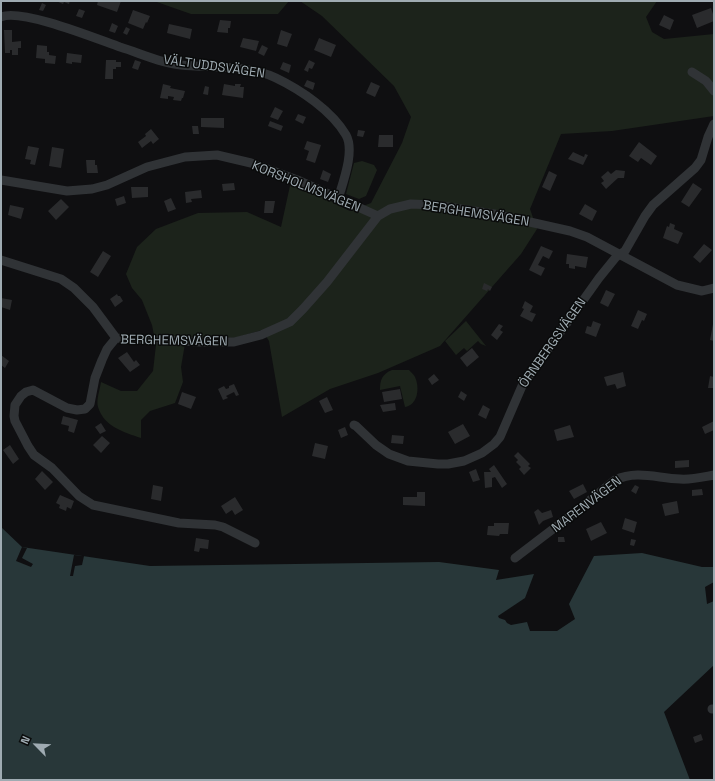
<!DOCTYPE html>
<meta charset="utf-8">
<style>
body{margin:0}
#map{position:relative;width:715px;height:781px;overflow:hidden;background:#0f0f11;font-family:"Space Grotesk",sans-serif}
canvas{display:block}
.frame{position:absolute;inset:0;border:2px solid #9fabb2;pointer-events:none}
.north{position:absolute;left:16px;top:725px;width:40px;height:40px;-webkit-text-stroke:3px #0a0b0b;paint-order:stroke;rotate:294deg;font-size:11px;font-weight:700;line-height:16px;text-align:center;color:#9fabb2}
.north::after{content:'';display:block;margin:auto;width:14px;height:18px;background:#9fabb2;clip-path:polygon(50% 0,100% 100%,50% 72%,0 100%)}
</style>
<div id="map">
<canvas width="715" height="781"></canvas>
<div class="frame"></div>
<div class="north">N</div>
</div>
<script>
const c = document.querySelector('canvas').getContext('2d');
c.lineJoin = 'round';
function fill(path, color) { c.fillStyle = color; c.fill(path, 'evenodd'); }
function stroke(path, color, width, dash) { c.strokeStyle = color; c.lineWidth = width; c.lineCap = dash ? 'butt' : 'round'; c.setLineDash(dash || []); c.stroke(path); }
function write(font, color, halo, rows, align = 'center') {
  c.font = font + ' "Space Grotesk",sans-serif'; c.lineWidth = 3; c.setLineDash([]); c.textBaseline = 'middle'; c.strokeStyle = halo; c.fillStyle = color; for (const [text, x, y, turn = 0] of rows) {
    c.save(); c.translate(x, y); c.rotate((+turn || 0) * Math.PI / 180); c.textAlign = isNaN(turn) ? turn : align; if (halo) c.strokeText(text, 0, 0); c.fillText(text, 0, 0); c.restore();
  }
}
fill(new Path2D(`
 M154,1H289L278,14H191Z
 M300,1H657L646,17L652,32L664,39L714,34V116L612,131L561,134L530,209L537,229L521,254L440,346L378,373L330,389L282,417L269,341L262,330L235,338L203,337L186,338L181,367L183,382L175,403L150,411L141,420V438C124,432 104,427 98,407C96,400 100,389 101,382L121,391H137L153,371L156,345L152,325L142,300L132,288L126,274L137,247L156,229L198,213L247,212L281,227L291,181C312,188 330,202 350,211L371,203L402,143L411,117L394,86L322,16Z
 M362,161L374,165L377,170L366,196L359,199L346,194L354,163Z
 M466,321L486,346L481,344L478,341L467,351L464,348L456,355L445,341Z
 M392,370H409C411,372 414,375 415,377C420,388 418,405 405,407L400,386L380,390C380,380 382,374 392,370Z`), '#1c231b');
fill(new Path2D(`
 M1,527L22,547L150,566L439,562L499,570L496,580L534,574L525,598L498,616L499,618L505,620L507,623L511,625L527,622L530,631H557L575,619L569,604L594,556L642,553L702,567H714V582L705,587L707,604L714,601V665L664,712L690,780H1Z`), '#283739');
fill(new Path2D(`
 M22,547L27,548L22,558L33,564L31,567L16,561Z
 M74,555L84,556L82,565L75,566L73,576H70Z`), '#0f0f11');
fill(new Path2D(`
 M56,1H70L69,4L64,2L63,4Z
 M98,1H121L117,12L97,5Z
 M42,3L46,5L43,11L39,10Z
 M711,8L714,17V21L697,28L692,15Z
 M79,9L85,11L82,18L76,16Z
 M133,10L150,16L147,23L146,22L143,29L128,23Z
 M664,15L674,20L670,30L659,25Z
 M220,20L231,21L230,28H228V33L217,32Z
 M112,23L118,26L115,33L109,31Z
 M169,24L192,29L190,39L167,33Z
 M126,27L130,29L127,35L123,33Z
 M4,30H12V42L21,41V48H18V55H12V50H10V53H5Z
 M281,30L292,34L287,47L277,44Z
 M243,38L259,41L256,51L240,47Z
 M319,38L336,45L331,57L314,50Z
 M37,45L47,46V52H49V55L56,56L55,64L45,63V59L36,58Z
 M262,45L268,48L264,56L258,53Z
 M67,53L82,55L81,63L72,62V64L66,63Z
 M106,60H116V62H121V67H116V69H113V79H105Z
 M135,60L141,62L138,70L132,68Z
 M309,60L315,63L312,69L309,68L308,72L304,70Z
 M283,62L291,65L289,73L280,69Z
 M307,80L315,83L313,90L304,86Z
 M371,82L380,86L375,97L366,93Z
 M163,84L171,86L170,88L185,91L183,98H182L181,101L173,100L174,97L168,96V99L160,98Z
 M224,84L235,86V84H241L240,87H244L243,98L222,95Z
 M205,86L209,87L208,95L203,94Z
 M275,107L283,111L278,120L270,117Z
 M298,114L306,117L303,124L295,120Z
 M201,118H224V128L201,127Z
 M270,121L283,126L281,131L268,126Z
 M192,126H198L199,134H193Z
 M151,129L159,139L153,144L151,141L142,148L138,142L146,136L145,134Z
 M358,130L365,131L363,137L357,136Z
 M379,135H393V147H378Z
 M307,141L321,145L315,163L306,160L309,151L304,149Z
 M639,142L657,156L651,165L641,158L638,162L629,156Z
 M28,146L39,148L35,165L30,164L31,160L25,159Z
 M52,147L64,149L61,168L49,166Z
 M573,152L584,157L585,154L588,155L583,165L568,159Z
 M86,160H95V165H97L98,173H87Z
 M323,170L331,174L328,182L320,179Z
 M616,170L625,171L624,178H618L606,189L601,183L604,181L601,177L608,171L611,174Z
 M549,171L557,175L550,191L542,187Z
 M234,183L235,190L223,191L222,184Z
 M693,183L702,189L689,207L681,202Z
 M131,187H148V197L132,198Z
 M201,190L202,198L191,199L192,202L186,203L185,192Z
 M124,196L126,203L117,206L115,199Z
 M171,198L176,209L168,212L164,201Z
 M61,199L69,207L56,220L48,211Z
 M265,201H275L273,213H264Z
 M585,204L597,211L592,221L579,214Z
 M10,205L24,208L21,219L8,215Z
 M670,223L675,225L674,229L683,233L678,244L663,238L667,226L669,227Z
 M704,244L712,250L700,263L693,257Z
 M541,246L553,251L549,259L543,256L538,265L545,268L541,276L529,270Z
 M103,251L111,256L98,277L90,272Z
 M567,254L588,257L586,268L575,266V269L569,268V264H566Z
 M484,283L492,287L490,291L488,289L487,291L482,289Z
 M606,290L615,294L608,307L600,303Z
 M117,294L118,296H120L123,301L115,307L110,299Z
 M1,298L12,300L10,310L1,307Z
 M525,301L533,306L530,312L536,314L532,322L520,316L524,309L522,308Z
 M638,310L647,314L644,321L642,320L638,329L631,326Z
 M593,321L601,324L596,337L585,333L587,326L591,327Z
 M499,324L503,326L500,330L503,332L497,340L491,335Z
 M713,324H714V341L710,340Z
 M472,348L479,357L467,367L460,358Z
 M127,352L134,362L136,360L140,365L130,372L118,358Z
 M1,355L9,361L5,368L1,365Z
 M623,372L626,386L617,389L615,384L607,386L604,377Z
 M434,374L439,380L432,385L428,379Z
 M710,376L714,377V388H708Z
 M234,384L239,395L236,396L234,392L226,396L228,398L223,400L218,389L224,386L226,389L229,388V386Z
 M400,389L402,399L384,402L382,392Z
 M461,391L467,395L464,401L458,397Z
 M182,392L196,397L191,409L178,404Z
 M327,397L333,410L325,413L319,401Z
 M395,403L396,410L383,412L380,405Z
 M483,405L490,409L486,419L478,415Z
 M63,416L78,420L74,433L68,431L69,426L61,424Z
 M714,421V430L705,434L702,427Z
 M101,423L106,431L100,434L95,427Z
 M463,424L470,436L455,444L448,432Z
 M570,425L574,437L557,441L554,430Z
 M345,427L348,435L341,438L338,430Z
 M392,435L404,436L403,444L391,443Z
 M102,436L110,443L101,453L93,445Z
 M315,443L328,446L325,459L312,456Z
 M10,445L19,459L13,464L3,450Z
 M518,452L530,464L528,466L531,468L524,475L519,469L521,467L516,462L518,460L514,456Z
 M689,460V467L675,468V461Z
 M494,465L507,484L502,488L495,477L492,478V487L485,488L484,472H491L489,469Z
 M476,469L480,480L473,482L469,472Z
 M42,471L53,482L45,490L35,479Z
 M583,484L587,492L574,499L569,491Z
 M153,485L163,487L161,501L151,499Z
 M635,485L639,487L636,494L631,491Z
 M702,489L703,495L692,496V490Z
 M417,492H425V506L403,505V497H417Z
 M60,495L74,501L71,509L67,507L66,511L59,508L60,505L56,503Z
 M235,497L243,510L235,515L232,510L226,514L221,506Z
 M677,501L679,513L665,516L662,504Z
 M538,509L542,513L551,510L553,517L543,521L539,525L534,512Z
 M625,518L637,522L634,533L622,529Z
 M601,522L607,533L591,541L586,529Z
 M494,523H509L508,534H500L499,536L487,535L488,526H494Z
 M558,537H564L565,542H558Z
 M196,538L209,540L208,549L200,548L199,552L194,551Z
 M631,539L636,540L634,546L630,545Z
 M701,734L703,740L695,743L693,737Z`), '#2a2b2d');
stroke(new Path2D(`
 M1,17C21,8 97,39 120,47C140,53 160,63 181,65C210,68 250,65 276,78C301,90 332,111 346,135C355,151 343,182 338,199
 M692,72L706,81L714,91
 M1,180L67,191L92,189L107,185L147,167L185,157L217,155L251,163L300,181L378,216
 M1,260L61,279L74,288L93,307L116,338
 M354,425L356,426L376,445L389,454L408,461L438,464H448L464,461L482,453L494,444L500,437L522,386L599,278L616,257L625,251L645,216L653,205L695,168L701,160L708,137L714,124
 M255,543L223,527L215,525L179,523L93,505L79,496L52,468L34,455L28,446L15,421L14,416L15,405L21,396L26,392L33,390L67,408L77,410L85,409L90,404L95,378L102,360L107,349L116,338L200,342H234L261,335L290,322L303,309L327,282L378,216L390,209L411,204L435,205L494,214L570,231L587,237L677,285L702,291L714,288
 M515,558L574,513L615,480C637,470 656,478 680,479C691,480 703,477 714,475
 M712,709H714`), '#303336', 9);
write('13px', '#9fabb2', '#0a0b0b', [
 ["VÄLTUDDSVÄGEN",214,67,8],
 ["KORSHOLMSVÄGEN",306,187,22],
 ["BERGHEMSVÄGEN",476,214,9],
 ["BERGHEMSVÄGEN",174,341,1],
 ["ÖRNBERGSVÄGEN",553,343,-55],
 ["MARENVÄGEN",587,505,-37]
]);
</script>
